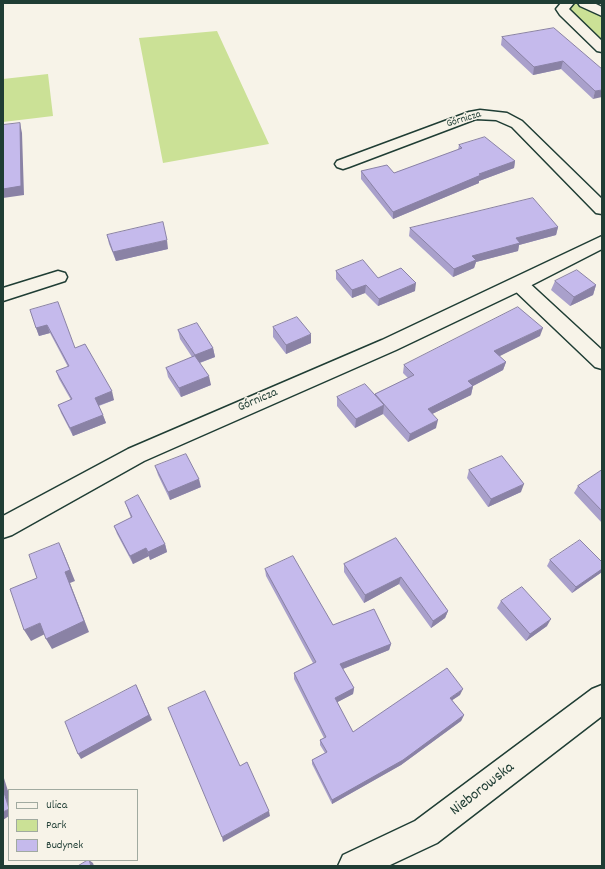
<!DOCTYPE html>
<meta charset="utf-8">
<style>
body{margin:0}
#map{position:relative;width:605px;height:869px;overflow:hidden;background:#f7f3e8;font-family:Dekko,sans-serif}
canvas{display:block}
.frame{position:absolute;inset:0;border:4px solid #1f3d34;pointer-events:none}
.legend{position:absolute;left:8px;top:789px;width:130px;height:72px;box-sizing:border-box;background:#f7f3e8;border:1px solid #a1aaa0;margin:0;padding:5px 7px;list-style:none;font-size:12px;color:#1f3d34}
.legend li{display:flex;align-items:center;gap:8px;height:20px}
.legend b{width:20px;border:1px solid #a1aaa0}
</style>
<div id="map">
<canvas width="605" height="869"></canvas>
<div class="frame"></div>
<ul class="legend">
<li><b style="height:5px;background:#f7f3e8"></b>Ulica</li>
<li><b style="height:11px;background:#cbe196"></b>Park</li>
<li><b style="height:11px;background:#c5baec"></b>Budynek</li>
</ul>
</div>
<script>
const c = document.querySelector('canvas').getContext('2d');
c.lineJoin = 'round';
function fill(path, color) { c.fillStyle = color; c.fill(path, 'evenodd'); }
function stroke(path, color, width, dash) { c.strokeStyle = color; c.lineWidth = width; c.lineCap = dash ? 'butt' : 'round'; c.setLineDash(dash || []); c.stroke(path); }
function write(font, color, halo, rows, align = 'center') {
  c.font = font + ' Dekko,sans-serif'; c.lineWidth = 3; c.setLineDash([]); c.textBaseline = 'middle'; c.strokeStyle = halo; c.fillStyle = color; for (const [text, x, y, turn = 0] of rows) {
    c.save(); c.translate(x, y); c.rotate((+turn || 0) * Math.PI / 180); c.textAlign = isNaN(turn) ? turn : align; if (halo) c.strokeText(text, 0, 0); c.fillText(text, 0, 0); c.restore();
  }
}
fill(new Path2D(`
 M559,3H581L602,12V42Z
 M217,31L269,144L163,163L139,38Z
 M48,74L53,116L3,122V79Z`), '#cbe196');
const minor = new Path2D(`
 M561,3H574L569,9L602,41V52L597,51L560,15L556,9Z
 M480,110L507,113L522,121L602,199V214L596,213L512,127L496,120L476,119L349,167L343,169L337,167L335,164L337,161L469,112Z
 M58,271L65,273L67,277L65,281L3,301V288Z
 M519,278L526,280L602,350V369L595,367L512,288L510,284L512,280Z
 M602,685V716L437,843L388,866H338L343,855L415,821L592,689Z`);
const tertiary = new Path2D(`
 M578,3H594L602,7V16L580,6Z
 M602,236V249L526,288L396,350L144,461L12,535L3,538V516L128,449L382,340Z`);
stroke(minor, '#1f3d34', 3);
stroke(tertiary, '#1f3d34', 3);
fill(minor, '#f7f3e8');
fill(tertiary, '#f7f3e8');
fill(new Path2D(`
 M502,37L602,69L593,99L561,69L533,75L501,45Z
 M459,145L515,161L514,168L479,181V183L393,219L361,179V171L394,173L458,150Z
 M558,227L556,235L519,245L518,251L476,262L474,268L453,277L409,236L410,228Z
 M107,235L168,249L116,261L109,244Z
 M336,271L378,278L415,291L378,306L365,293L352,298L336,279Z
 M555,281L596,285L593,295L570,306L551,290Z
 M30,310L75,348L114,400L99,406L106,423L73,436L61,413L58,405L71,400L59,379L56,371L68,367L50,333L39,336Z
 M273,327L311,343L286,354L273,337Z
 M178,330L213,348L215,357L200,363L211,385L181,397L168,377L166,368L192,357L180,339Z
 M540,336L499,356L506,362L503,370L473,386L471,395L432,414L436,428L408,442L383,414L355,428L337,406V397L375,394L408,378L403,373L404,365Z
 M155,466L201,487L170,500L158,475Z
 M469,470L521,492L488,507L467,478Z
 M602,470V523L574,493L578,486Z
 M125,502L165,544L167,552L150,560L149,556L133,564L117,534L114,526L131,518Z
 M396,538L448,611L445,618L431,628L399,584L364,603L344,572V564Z
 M550,560L602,562V572L572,593L547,566Z
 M265,569L333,625L391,644L389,650L343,669L354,688L353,694L337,702L353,732L460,695L452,700L464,715L461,721L401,765L332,804L312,764V760L325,753L320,745V740L324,738L294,679V673L313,663L266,576Z
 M501,601L547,626L526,641L497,608Z`), '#a9a0cb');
fill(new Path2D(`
 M563,61L561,69L533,75L534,67Z
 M602,90V97L593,99L595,91Z
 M20,123L22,133L24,195L3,198V189Z
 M515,161L514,168L479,181V183L393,219V212L479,174Z
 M558,227L556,235L519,245L518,251L476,262L474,268L453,277L454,269L472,256L516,238Z
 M167,240L168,249L116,261L113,252Z
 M416,283L415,291L378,306L379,299Z
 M366,285L365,293L352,298V290Z
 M596,285L593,295L570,306L574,297Z
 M47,325L50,333L39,336L36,328Z
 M543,328L540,336L492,360L494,351Z
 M311,334V343L286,354V345Z
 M213,348L215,357L196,364L195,355Z
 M506,362L503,370L473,386L471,395L426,417L428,409L468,381Z
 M209,376L211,385L181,397L179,388Z
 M112,391L114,400L97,406L95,398Z
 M384,405L383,414L355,428L356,419Z
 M103,415L106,423L73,436L70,428Z
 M438,420L436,428L408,442L410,434Z
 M199,479L201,487L170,500L168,492Z
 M524,484L521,492L488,507L491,499Z
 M59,543L64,554L75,581L70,583L89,632L52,649L46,639L65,572Z
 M165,544L167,552L150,560L148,552Z
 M146,548L149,556L133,564L130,556Z
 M602,569V572L572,593L576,587Z
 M401,577L399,584L364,603L365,595Z
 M448,611L445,618L431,628L433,621Z
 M551,619L547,626L526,641L530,634Z
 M40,623L47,633L31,641L24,630Z
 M391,644L389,650L340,670V664Z
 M136,685L152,720L81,759L78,754Z
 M354,688L353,694L334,704L335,698Z
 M463,689L460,695L448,703L450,698Z
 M464,715L461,721L401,765L332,804V800Z
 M3,775L9,794V809L3,789Z
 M9,809V816L3,820V812Z
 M269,811L270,816L223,842L222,837Z
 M89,860L93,863L94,866H91Z`), '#8a82a5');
const building = new Path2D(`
 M554,28L602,69V90L595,91L563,61L534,67L502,37Z
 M20,123L21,186L3,189V125Z
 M485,137L515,161L479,174L481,175L393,212L361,171L387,165L394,173L462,148L459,145Z
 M533,198L558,227L516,238L520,243L472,256L476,260L454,269L410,228Z
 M163,222L167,240L113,252L107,235Z
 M363,260L378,278L401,268L416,283L379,299L366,285L352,290L336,271Z
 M577,270L596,285L574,297L555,281Z
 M58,302L75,348L85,344L112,391L95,398L103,415L70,428L58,405L72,399L56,371L69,366L47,325L36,328L30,310Z
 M518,307L543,328L494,351L506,362L468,381L473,386L428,409L438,420L410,434L375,394L414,375L404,365Z
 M297,317L311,334L286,345L273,327Z
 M197,323L213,348L195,355L178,330Z
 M195,356L209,376L179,388L166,368Z
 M365,384L384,405L356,419L337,397Z
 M186,454L199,479L168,492L155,466Z
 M502,456L524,484L491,499L469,470Z
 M602,470V511L578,486Z
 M138,495L165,544L148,552L146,548L130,556L114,526L132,517L125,502Z
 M396,538L448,611L433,621L401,577L365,595L344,564Z
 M580,540L602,562V569L576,587L550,560Z
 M59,543L70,570L65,572L84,621L46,639L40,623L24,630L10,589L37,578L29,555Z
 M293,556L333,625L374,609L391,644L340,664L354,688L335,698L353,732L447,668L463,689L450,698L464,715L403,760L332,800L312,760L327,752L320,740L326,737L294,673L316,662L265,569Z
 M522,587L551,619L530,634L501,601Z
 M136,685L149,715L78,754L65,722Z
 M205,691L240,766L247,762L269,811L222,837L168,708Z
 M3,789L9,809L3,812Z
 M88,860H89L91,866H78Z`);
fill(building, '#c5baec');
stroke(building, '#8a82a5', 1);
write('11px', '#1f3d34', '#f7f3e8', [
 ["Górnicza",464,120,-17]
]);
write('13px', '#1f3d34', '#f7f3e8', [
 ["Górnicza",258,401,-23]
]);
write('16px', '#1f3d34', '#f7f3e8', [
 ["Nieborowska",483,790,-38]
]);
</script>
